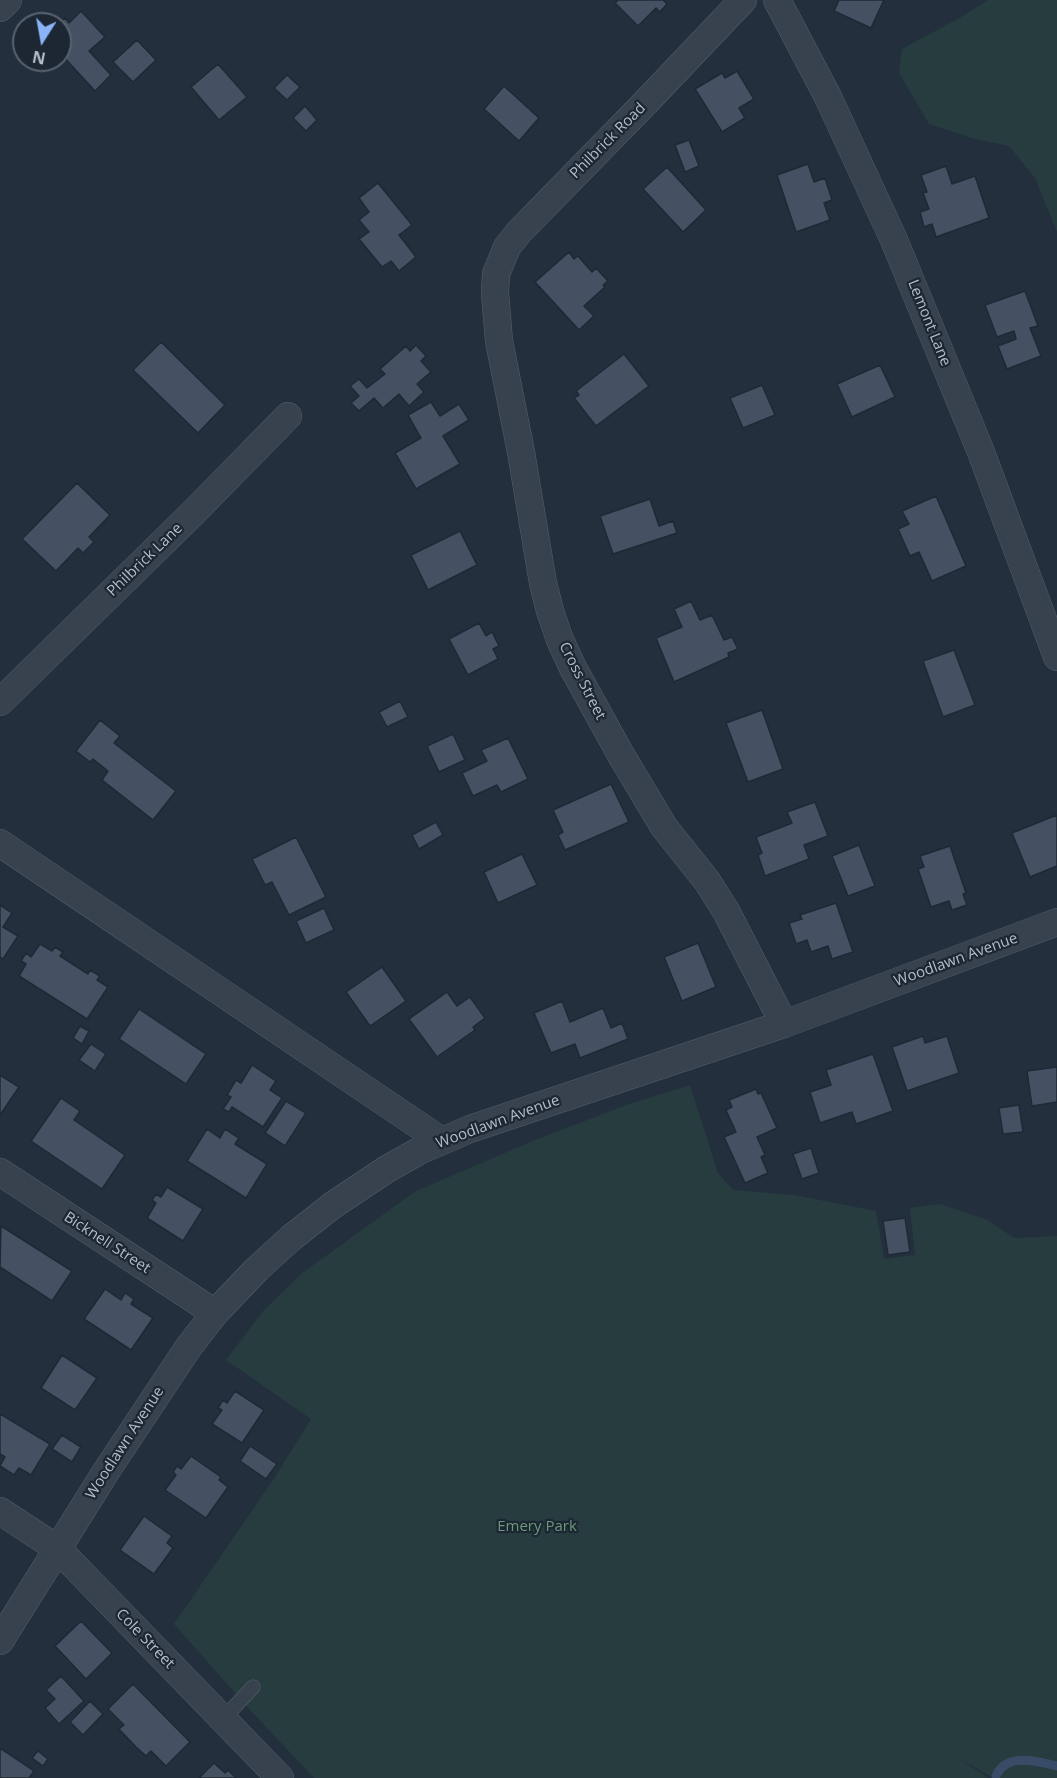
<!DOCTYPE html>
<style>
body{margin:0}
#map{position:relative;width:1057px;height:1778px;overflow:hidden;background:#242f3e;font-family:"Open Sans",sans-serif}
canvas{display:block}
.north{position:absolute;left:12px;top:12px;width:60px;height:60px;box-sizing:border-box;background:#1d2633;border:2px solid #59626f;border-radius:50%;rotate:191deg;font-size:16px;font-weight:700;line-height:24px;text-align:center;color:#b4bcc9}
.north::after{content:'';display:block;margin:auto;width:21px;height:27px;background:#8ab4f8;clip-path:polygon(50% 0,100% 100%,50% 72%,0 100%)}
</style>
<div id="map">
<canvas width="1057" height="1778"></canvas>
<div class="north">N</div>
</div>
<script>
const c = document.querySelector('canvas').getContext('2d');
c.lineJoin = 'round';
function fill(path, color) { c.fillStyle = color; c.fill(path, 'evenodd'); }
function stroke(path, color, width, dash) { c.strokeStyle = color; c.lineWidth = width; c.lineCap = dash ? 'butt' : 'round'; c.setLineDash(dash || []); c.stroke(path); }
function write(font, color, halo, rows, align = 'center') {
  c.font = font + ' "Open Sans",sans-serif'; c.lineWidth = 4.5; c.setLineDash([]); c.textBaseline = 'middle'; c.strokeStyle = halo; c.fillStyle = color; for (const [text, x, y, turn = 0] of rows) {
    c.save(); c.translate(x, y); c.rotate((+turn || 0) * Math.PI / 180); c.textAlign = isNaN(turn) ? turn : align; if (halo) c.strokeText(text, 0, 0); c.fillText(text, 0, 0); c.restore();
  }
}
fill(new Path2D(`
 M988,0H1057V232L1035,178L1009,146L975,139L929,124L899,73L902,49L963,16Z
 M690,1085L718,1173L733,1190L794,1195L876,1211L884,1259L915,1255L910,1208L940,1204L988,1220L1014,1238L1057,1236V1778H994L960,1759L988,1778H314L251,1711L174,1624L273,1480L311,1419L226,1360L263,1311L302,1273L416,1191L535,1140L629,1104Z`), '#263c3f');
stroke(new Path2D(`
 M996,1776C1006,1752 1037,1761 1057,1766`), '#394c67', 9);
const building = new Path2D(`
 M618,0H665L664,1L667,4L660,12L656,8L638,26L615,3Z
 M839,0H884L871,28L834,11Z
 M81,11L105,37L89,51L111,75L95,91L60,53L61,29L60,24H58L65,18L69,23Z
 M137,40L156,60L133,82L113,62Z
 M218,64L247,97L219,120L191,87Z
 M737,71L754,99L739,108L745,118L722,132L695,89L722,73L725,78Z
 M287,75L300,87L287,100L274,88Z
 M504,86L539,118L519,141L484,109Z
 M305,106L317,120L306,131L293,118Z
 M689,140L699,166L685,172L675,145Z
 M808,164L814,182L825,178L832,200L824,203L830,220L796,232L777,175Z
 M946,166L952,184L975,176L989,218L936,237L932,224L924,227L920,212L929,209L923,193L927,192L921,175Z
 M667,167L706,210L683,232L643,189Z
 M378,183L412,225L399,235L416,257L399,271L391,261L382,267L359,239L369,232L359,220L369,212L359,198Z
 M569,252L574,259L578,256L592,272L596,268L608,281L603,285L605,287L584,306L594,316L579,330L535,282Z
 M1025,291L1038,326L1030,328L1041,356L1007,369L998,346L1016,339L1014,331L997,337L985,305Z
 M161,342L225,405L198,433L133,370Z
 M416,345L426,356L421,361L431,372L417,384L424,392L409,406L399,394L383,408L374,398L359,411L351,403L359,396L350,386L359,379L367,388L385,374L380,369L406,346L410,351Z
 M624,354L649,386L596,426L574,398L579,395L576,391Z
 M880,365L895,397L852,417L837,384Z
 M762,385L775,415L743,428L730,398Z
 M431,402L440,416L459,404L469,420L443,436L460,464L416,489L395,453L421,438L408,415Z
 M77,483L110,515L89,537L94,542L83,553L78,548L56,571L22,539Z
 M936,496L966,566L932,581L919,552L910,556L898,529L909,524L902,511Z
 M650,499L659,526L673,521L677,533L613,554L600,516Z
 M460,531L477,565L428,590L411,555Z
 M691,601L700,620L712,615L724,640L732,637L738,649L728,653L729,657L674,682L656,638L682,627L674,609Z
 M479,623L486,636L492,632L499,646L493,649L498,659L468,675L449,639Z
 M954,650L975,705L943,717L923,661Z
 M400,701L408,717L387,727L379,712Z
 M762,710L783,769L748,782L726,723Z
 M100,720L120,736L114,743L176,791L153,820L102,780L108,771L93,759L90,762L76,751Z
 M453,734L465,760L439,772L427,746Z
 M508,738L528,779L501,792L497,785L473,796L462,773L487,761L481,750Z
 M611,784L629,822L565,850L558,835L563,832L553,810Z
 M815,802L828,836L804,845L809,859L765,876L758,855L762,853L756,837L792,823L787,812Z
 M1057,815V866L1030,877L1012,833Z
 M436,822L443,835L419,849L412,835Z
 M296,837L326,897L289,915L272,882L265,885L252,859Z
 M859,845L875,886L848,896L832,856Z
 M950,846L966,893L963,894L967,905L952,910L949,901L931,907L918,869L924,867L920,856Z
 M522,854L537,885L498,903L484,872Z
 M836,903L853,952L832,959L828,946L811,952L807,940L796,944L789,923L802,919L800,915Z
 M0,905L12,913L3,927L18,936L3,959L0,957Z
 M324,908L334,930L306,943L296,921Z
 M698,943L716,987L682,1001L664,957Z
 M40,944L52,951L55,947L63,952L60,956L88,974L90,970L100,976L97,980L108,987L87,1019L19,976L26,964L21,961L26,953L31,957Z
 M382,967L406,1001L370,1026L346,992Z
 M447,992L457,1006L470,997L485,1018L473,1027L475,1030L437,1057L409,1019Z
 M562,1001L570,1022L603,1008L611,1028L622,1023L628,1039L580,1058L575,1044L551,1053L534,1013Z
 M139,1009L206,1054L186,1084L119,1039Z
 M80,1026L89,1031L82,1044L73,1038Z
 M923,1036L925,1043L947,1036L959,1073L907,1091L892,1047Z
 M91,1044L106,1054L95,1071L79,1060Z
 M873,1054L893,1111L856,1124L852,1112L820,1123L810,1092L831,1085L826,1070Z
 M252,1065L276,1081L270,1090L282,1098L263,1127L232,1107L229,1112L223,1109L231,1097L227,1095L236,1080L241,1083Z
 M1057,1067V1102L1032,1106L1027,1071Z
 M0,1075L19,1087L0,1115Z
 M756,1089L758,1094L761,1093L777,1128L757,1137L765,1155L761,1157L768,1173L745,1183L724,1137L736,1132L726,1110L732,1107L729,1100Z
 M61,1098L80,1111L74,1120L125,1155L102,1189L31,1141Z
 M286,1101L306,1113L285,1146L265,1133Z
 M1019,1105L1023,1132L1003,1134L999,1108Z
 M207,1129L220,1138L225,1129L239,1138L235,1144L267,1164L246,1198L187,1161Z
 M811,1148L819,1173L802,1179L793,1154Z
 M167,1187L203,1209L183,1241L147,1218L156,1203L152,1200L156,1194L161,1197Z
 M905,1218L910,1252L888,1255L883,1221Z
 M1,1226L72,1271L52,1301L0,1267Z
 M105,1289L121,1300L125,1293L134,1299L131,1304L153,1318L131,1350L84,1319Z
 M62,1355L97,1378L75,1410L41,1388Z
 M235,1391L264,1410L242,1443L212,1424L222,1410L218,1408L223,1400L227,1403Z
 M0,1414L50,1444L31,1475L19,1468L14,1475L0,1466L5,1457L0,1454Z
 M62,1435L81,1447L72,1462L52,1449Z
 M250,1446L277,1464L266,1479L240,1461Z
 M191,1456L221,1477L219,1480L228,1487L206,1518L165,1490L176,1475L173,1472L177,1466L181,1469Z
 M144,1516L172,1536L167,1543L173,1548L154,1574L120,1550Z
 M81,1621L112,1653L86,1679L55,1646Z
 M61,1676L84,1701L59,1724L45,1708L55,1699L46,1690Z
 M133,1684L190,1742L166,1766L151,1751L146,1756L136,1747L119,1729L124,1725L108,1709Z
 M90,1701L103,1714L83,1735L70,1722Z
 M0,1748L34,1771L29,1778H0Z
 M38,1751L48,1759L43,1766L32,1758Z
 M214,1763L225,1773L228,1770L236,1778H199Z`);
fill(building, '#455162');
stroke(building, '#1f2835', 1.5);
const service = new Path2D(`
 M223,1719L253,1687`);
const minor = new Path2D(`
 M743,0L648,100L520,231L507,247L496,274L495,293L499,341L521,452L543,583L550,611L560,640L573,668L621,755L664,827L707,881L726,911L784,1024
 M777,0L828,97L894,240L981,452L1057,657
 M0,8L8,0
 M0,702L194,512L288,416
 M0,843L442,1141
 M0,1172L215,1313
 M0,1511L58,1549L280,1778
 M0,1641L107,1470L188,1348L215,1313L257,1269L291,1238L333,1205L387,1169L419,1151L470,1129L784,1024L1057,922`);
stroke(service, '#565f6c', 15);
stroke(minor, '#565f6c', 28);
stroke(service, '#38414e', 14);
stroke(minor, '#38414e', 27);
write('15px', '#b4bcc9', '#1d2633', [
 ["Philbrick Road",608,141,-45],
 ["Lemont Lane",929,323,68],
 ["Philbrick Lane",145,560,-44],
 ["Cross Street",582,681,63],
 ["Woodlawn Avenue",956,960,-20],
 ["Woodlawn Avenue",498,1122,-20],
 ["Bicknell Street",107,1243,33],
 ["Woodlawn Avenue",125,1443,-57],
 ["Cole Street",145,1639,46]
]);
write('15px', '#6b9a76', '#1d2633', [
 ["Emery Park",537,1527]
]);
</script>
